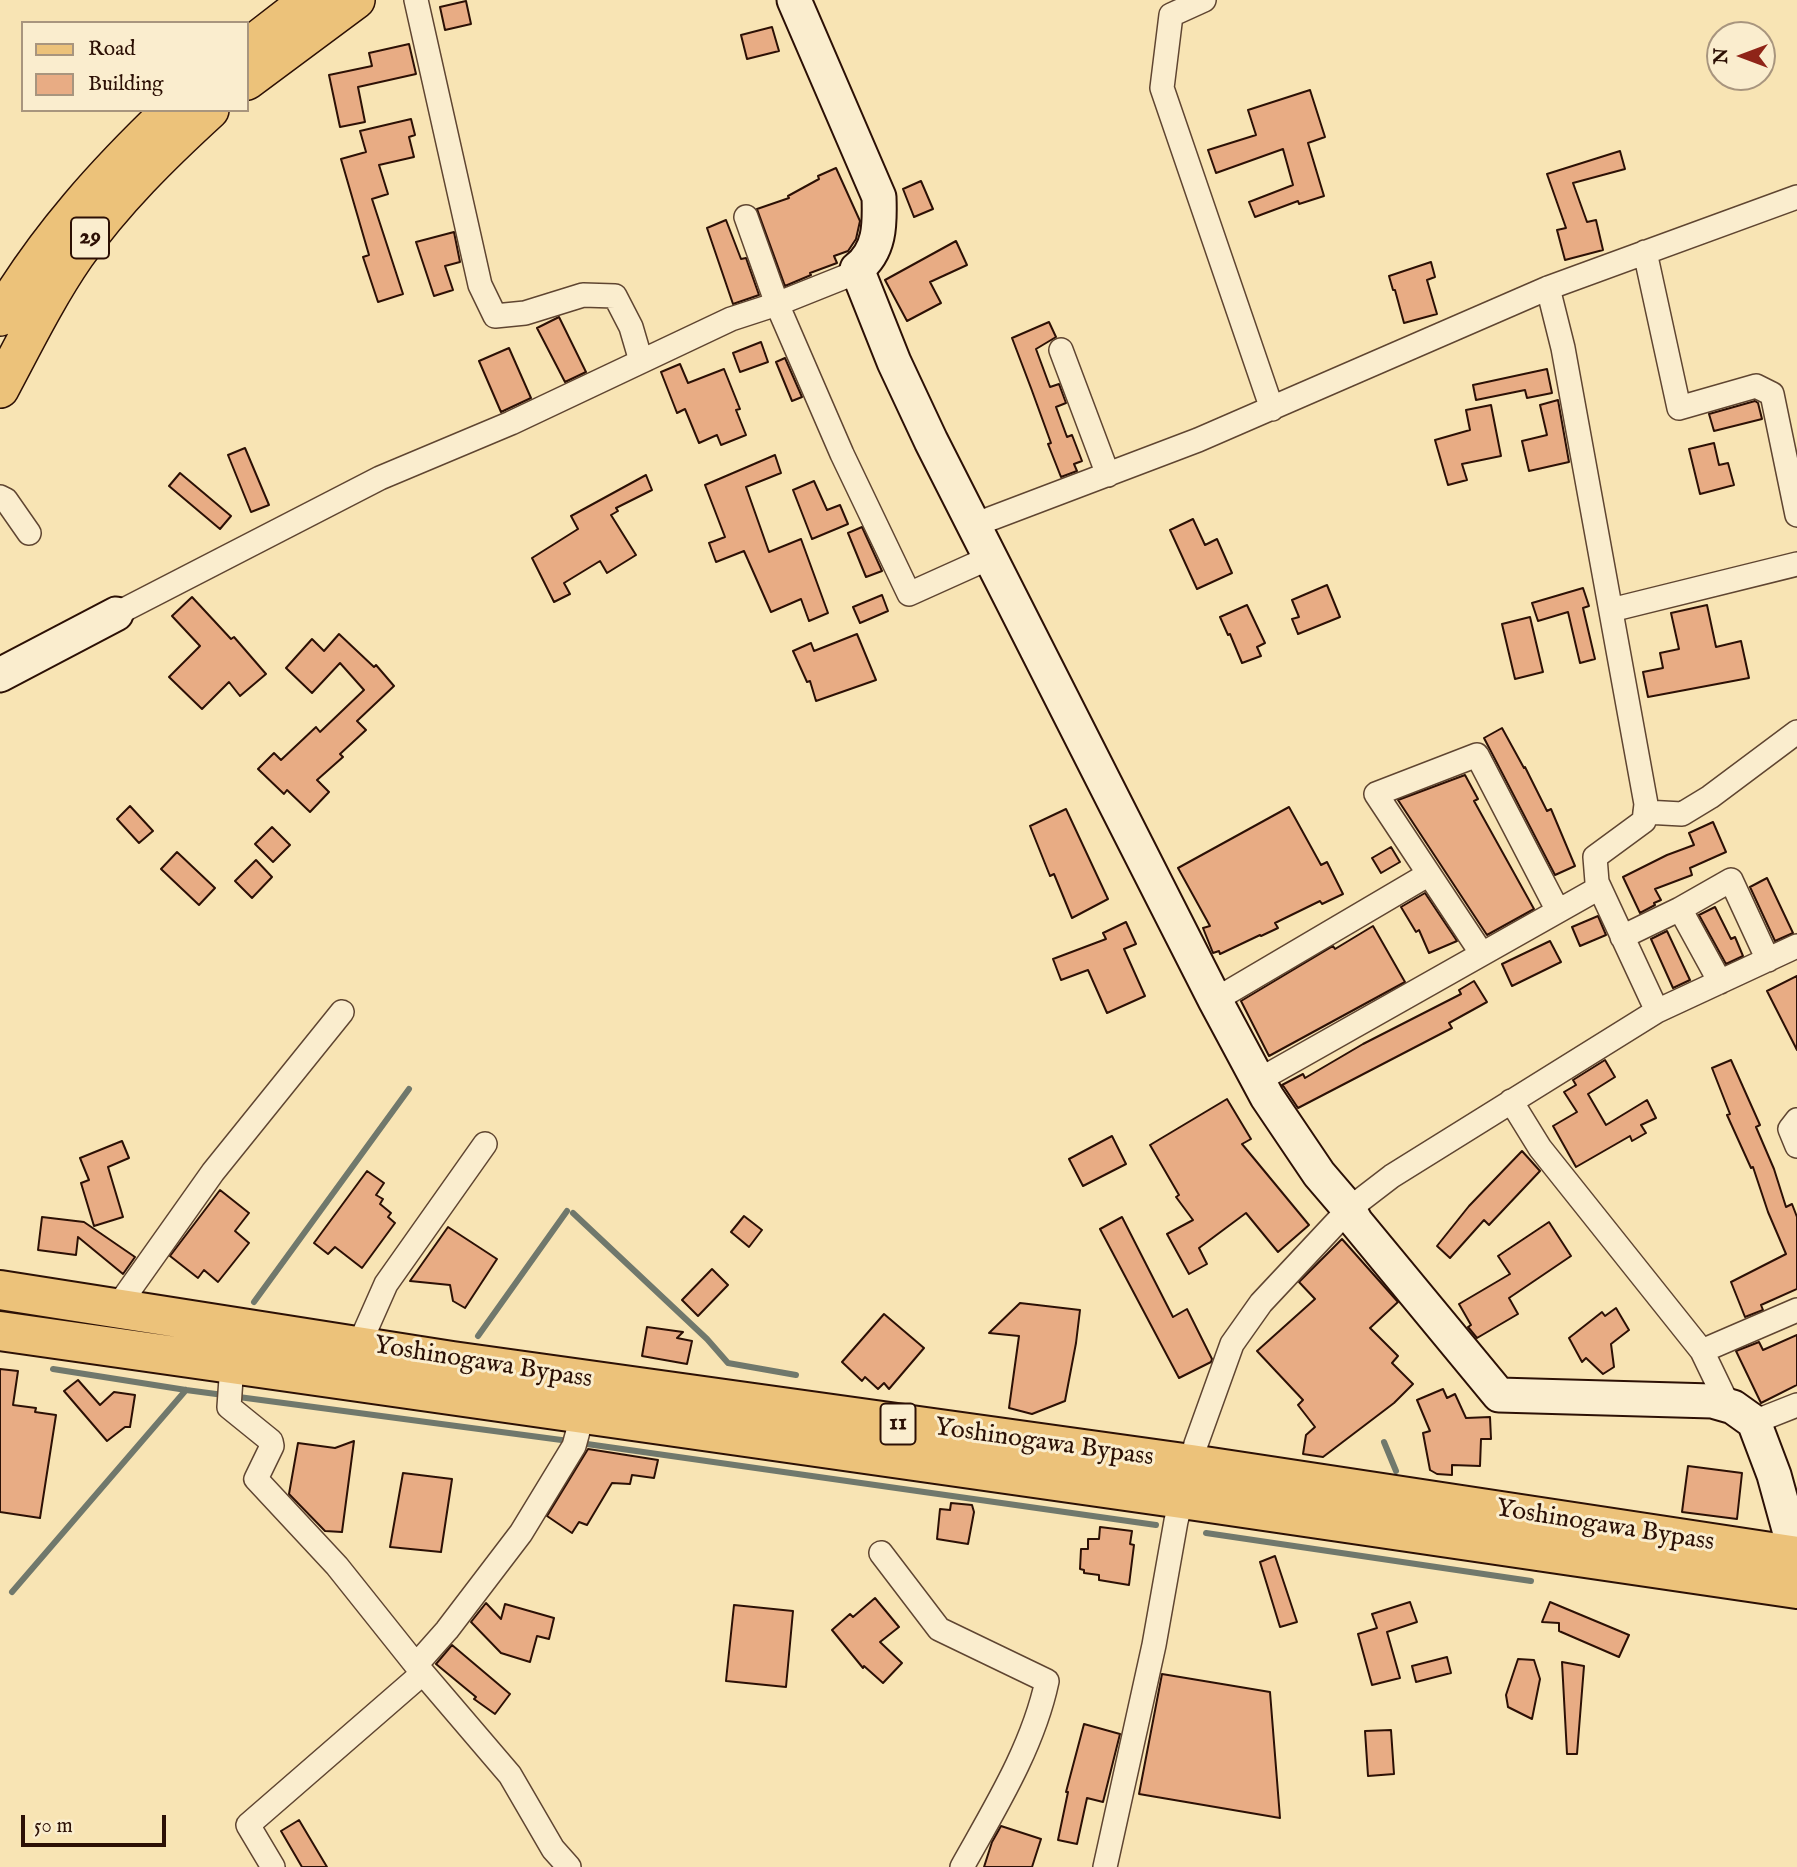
<!DOCTYPE html>
<style>
body{margin:0}
#map{position:relative;width:1797px;height:1867px;overflow:hidden;background:#f8e4b4;font-family:"IM FELL English",serif}
canvas{display:block}
.legend{position:absolute;left:21px;top:21px;width:228px;height:91px;box-sizing:border-box;background:#faedce;border:2px solid #a8957e;margin:0;padding:9px 12px;list-style:none;font-size:21px;color:#2c1005}
.legend li{display:flex;align-items:center;gap:14px;height:35px}
.legend b{width:35px;border:2px solid #a8957e}
.north{position:absolute;left:1706px;top:21px;width:70px;height:70px;box-sizing:border-box;background:#faedce;border:2px solid #a8957e;border-radius:50%;rotate:270deg;font-size:19px;font-weight:700;line-height:28px;text-align:center;color:#2c1005}
.north::after{content:'';display:block;margin:auto;width:24px;height:32px;background:#8f2418;clip-path:polygon(50% 0,100% 100%,50% 72%,0 100%)}
.scale{position:absolute;left:21px;top:1815px;width:145px;height:32px;box-sizing:border-box;border:4px solid #2c1005;border-top:0;padding-left:9px;font-size:21px;line-height:24px;white-space:nowrap;color:#2c1005;-webkit-text-stroke:5px #faedce;paint-order:stroke}
</style>
<div id="map">
<canvas width="1797" height="1867"></canvas>
<ul class="legend">
<li><b style="height:9px;background:#ecc27a"></b>Road</li>
<li><b style="height:19px;background:#e8ac84"></b>Building</li>
</ul>
<div class="north">N</div>
<div class="scale">50 m</div>
</div>
<script>
const c = document.querySelector('canvas').getContext('2d');
c.lineJoin = 'round';
function stroke(path, color, width, dash) { c.strokeStyle = color; c.lineWidth = width; c.lineCap = dash ? 'butt' : 'round'; c.setLineDash(dash || []); c.stroke(path); }
function fill(path, color) { c.fillStyle = color; c.fill(path, 'evenodd'); }
function write(font, color, halo, rows, align = 'center') {
  c.font = font + ' "IM FELL English",serif'; c.lineWidth = 6; c.setLineDash([]); c.textBaseline = 'middle'; c.strokeStyle = halo; c.fillStyle = color; for (const [text, x, y, turn = 0] of rows) {
    c.save(); c.translate(x, y); c.rotate((+turn || 0) * Math.PI / 180); c.textAlign = isNaN(turn) ? turn : align; if (halo) c.strokeText(text, 0, 0); c.fillText(text, 0, 0); c.restore();
  }
}
stroke(new Path2D(`
 M573,1213L707,1339L728,1363L796,1375
 M254,1302L409,1089
 M478,1336L567,1211
 M53,1369L186,1390L569,1441
 M1384,1442L1396,1471
 M580,1443L1156,1525
 M1206,1533L1531,1581
 M12,1592L186,1390`), '#70786c', 6);
const building = new Path2D(`
 M466,1L471,24L445,30L440,7Z
 M772,27L779,51L747,59L741,35Z
 M409,44L416,74L358,87L365,122L340,127L329,75L372,66L369,53Z
 M1310,90L1325,137L1308,143L1324,196L1299,204L1298,201L1255,217L1249,202L1293,185L1283,149L1216,173L1208,150L1256,135L1248,110Z
 M411,119L415,135L409,137L414,157L379,165L388,194L372,199L403,294L378,302L363,257L369,255L341,159L366,152L360,131Z
 M1620,151L1625,169L1573,183L1587,222L1596,220L1603,250L1565,260L1557,230L1566,228L1547,174Z
 M836,168L860,221L856,239L848,251L834,256L837,263L810,273L811,275L785,286L757,209L789,198L788,196L819,179L818,176Z
 M921,181L933,209L914,217L903,189Z
 M726,220L741,259L746,258L759,295L733,304L707,228Z
 M454,232L460,262L445,266L453,290L434,296L416,242Z
 M956,241L967,265L930,282L941,303L907,321L885,280Z
 M1431,262L1435,277L1427,280L1437,314L1404,323L1395,290H1393L1389,276Z
 M559,317L586,372L565,382L537,328Z
 M1049,322L1056,337L1036,349L1050,387L1059,384L1066,403L1056,407L1067,437L1072,435L1082,461L1074,464L1077,471L1061,477L1048,444L1051,443L1031,388L1012,338Z
 M761,342L768,362L740,372L733,353Z
 M509,348L531,398L501,412L479,361Z
 M785,358L802,397L792,401L776,362Z
 M680,364L688,383L724,369L740,409L736,410L746,435L721,445L717,435L699,443L685,409L677,413L661,372Z
 M1547,369L1552,393L1527,398L1525,390L1476,400L1473,385Z
 M1558,400L1569,462L1529,471L1522,441L1547,435L1540,405Z
 M1755,401L1758,403L1762,419L1714,431L1709,414Z
 M1491,405L1501,456L1462,464L1467,480L1448,485L1435,440L1470,430L1466,410Z
 M1714,443L1719,465L1728,463L1734,485L1700,494L1689,449Z
 M245,448L269,505L251,512L228,455Z
 M775,455L781,473L746,487L769,552L801,539L828,613L809,621L801,599L771,612L744,551L716,562L709,543L725,537L705,485Z
 M180,473L231,516L220,529L169,486Z
 M646,475L652,490L616,508L618,511L611,515L636,555L607,573L600,561L564,583L570,594L554,602L532,558L578,529L571,516Z
 M814,481L827,510L840,505L848,524L812,539L793,490Z
 M1193,519L1205,545L1217,539L1232,573L1197,589L1170,530Z
 M862,527L882,571L866,577L848,533Z
 M1327,585L1340,617L1298,634L1292,619L1299,617L1292,600Z
 M1583,588L1589,606L1583,608L1595,659L1580,663L1568,612L1538,621L1532,603Z
 M882,595L888,611L860,623L853,607Z
 M192,597L231,639L234,637L266,674L240,696L229,682L202,709L169,677L200,646L172,616Z
 M1247,605L1265,643L1257,647L1261,656L1242,663L1230,634L1228,635L1220,617Z
 M1707,605L1716,647L1741,641L1749,678L1648,697L1643,672L1663,668L1660,653L1679,649L1671,613Z
 M1530,617L1543,672L1515,679L1502,624Z
 M339,634L374,667L376,665L394,686L357,721L366,730L340,754L343,757L317,780L329,792L310,812L287,790L284,794L258,769L274,753L281,760L316,727L320,732L364,690L340,663L312,693L286,668L312,639L324,651Z
 M857,634L876,680L816,701L810,681L807,682L793,651L811,643L814,651Z
 M1502,728L1524,768L1525,767L1547,811L1551,809L1575,866L1555,875L1484,738Z
 M1465,775L1478,799L1474,801L1534,909L1487,935L1398,800Z
 M130,806L153,831L139,843L117,819Z
 M1289,807L1321,865L1327,862L1343,894L1322,904L1320,901L1275,923L1278,928L1261,936L1260,935L1220,954L1219,951L1213,953L1203,928L1210,926L1178,868Z
 M1066,809L1108,899L1072,918L1054,874L1050,876L1030,826Z
 M1713,822L1726,852L1690,868L1692,875L1655,889L1661,900L1654,903L1655,905L1640,913L1623,877L1667,855L1694,845L1689,833Z
 M272,827L290,845L273,862L255,844Z
 M1391,847L1400,862L1381,873L1372,858Z
 M177,852L215,888L199,905L161,869Z
 M256,860L272,877L252,898L235,881Z
 M1767,878L1793,933L1775,941L1750,887Z
 M1425,893L1457,941L1429,953L1419,930L1416,932L1401,907Z
 M1715,907L1731,939L1735,937L1743,956L1726,964L1699,915Z
 M1598,916L1606,935L1580,946L1572,927Z
 M1126,922L1136,944L1124,949L1145,996L1107,1013L1088,970L1061,980L1053,959L1106,939L1103,933Z
 M1373,926L1405,982L1269,1056L1241,1001L1333,946L1335,949Z
 M1667,931L1690,980L1673,988L1651,939Z
 M1550,941L1561,962L1512,986L1502,964Z
 M1797,976V1050L1767,991Z
 M1474,981L1487,1002L1449,1023L1452,1028L1298,1108L1284,1087L1282,1085L1303,1074L1305,1078L1363,1044L1461,994L1459,990Z
 M1605,1060L1615,1077L1588,1094L1606,1125L1647,1100L1656,1118L1641,1125L1646,1133L1632,1141L1630,1136L1576,1167L1553,1126L1577,1112L1564,1092L1576,1085L1573,1080Z
 M1731,1060L1760,1125L1756,1127L1774,1169L1786,1207L1792,1204L1797,1217V1289L1761,1305L1763,1310L1745,1317L1731,1282L1786,1254L1768,1212L1753,1167L1751,1168L1727,1115L1730,1114L1712,1068Z
 M1227,1099L1251,1139L1242,1144L1309,1225L1278,1252L1246,1213L1199,1248L1207,1264L1189,1274L1167,1234L1193,1220L1176,1197L1179,1195L1150,1145Z
 M1112,1136L1126,1164L1083,1186L1069,1159Z
 M122,1141L129,1158L108,1167L123,1217L94,1226L81,1183L89,1180L80,1158Z
 M1522,1151L1540,1171L1489,1225L1484,1220L1450,1258L1437,1246L1469,1206Z
 M367,1171L384,1183L376,1195L383,1199L380,1204L391,1213L388,1217L395,1223L362,1268L335,1247L328,1254L314,1243Z
 M220,1190L249,1213L235,1231L249,1243L218,1282L204,1270L198,1278L170,1256Z
 M744,1216L762,1230L749,1247L731,1232Z
 M42,1217L84,1222L135,1257L123,1274L78,1237L76,1255L38,1250Z
 M1122,1217L1173,1317L1187,1309L1212,1359L1211,1362L1179,1378L1100,1229Z
 M1549,1222L1571,1256L1509,1298L1518,1314L1477,1338L1468,1327L1471,1325L1459,1304L1510,1274L1498,1256Z
 M448,1227L497,1259L465,1308L453,1301L450,1285L410,1281Z
 M1342,1239L1398,1302L1370,1328L1398,1356L1392,1363L1413,1384L1394,1403L1323,1457L1303,1454L1306,1435L1315,1427L1298,1405L1303,1400L1257,1351L1315,1299L1299,1282Z
 M712,1269L728,1285L698,1316L682,1300Z
 M1020,1303L1080,1310L1076,1343L1065,1401L1032,1414L1009,1408L1019,1336L989,1333Z
 M1616,1308L1629,1330L1611,1344L1614,1367L1603,1374L1586,1358L1582,1362L1569,1338L1602,1312L1605,1316Z
 M884,1314L924,1348L889,1389L884,1383L878,1389L865,1377L862,1381L842,1362Z
 M647,1327L683,1332L677,1338L692,1341L687,1364L642,1356Z
 M1797,1335V1385L1761,1403L1736,1351L1759,1342L1763,1350Z
 M0,1369L18,1371L13,1405L36,1408L35,1412L56,1415L40,1518L0,1512Z
 M78,1380L100,1405L114,1392L135,1395L130,1427H125L107,1441L64,1391Z
 M1443,1389L1447,1398L1455,1394L1466,1418L1490,1417L1491,1439H1481L1480,1466L1452,1465V1475L1437,1474L1430,1470L1423,1433L1430,1431L1417,1400Z
 M354,1441L342,1532L325,1531L289,1494L298,1443L335,1448Z
 M588,1449L658,1460L654,1478L632,1475L630,1484L612,1483L587,1525L579,1522L572,1533L547,1516Z
 M1688,1466L1742,1473L1737,1519L1682,1512Z
 M403,1473L452,1479L441,1552L390,1547Z
 M951,1503L972,1505L974,1512L968,1544L937,1539L940,1509L950,1510Z
 M1100,1527L1132,1531L1130,1544L1134,1545L1129,1585L1099,1580V1575L1084,1573V1570L1080,1569L1081,1549H1088V1539H1099Z
 M1275,1556L1297,1622L1280,1627L1260,1562Z
 M875,1598L899,1627L880,1642L902,1663L883,1683L864,1666L863,1668L832,1630L850,1614L853,1617Z
 M1410,1602L1417,1622L1387,1632L1400,1678L1372,1685L1358,1634L1377,1628L1372,1614Z
 M1550,1602L1629,1635L1619,1657L1559,1631V1623L1542,1622Z
 M486,1603L501,1619L505,1604L554,1618L549,1639L537,1636L530,1662L501,1653L471,1622Z
 M734,1605L793,1611L786,1687L726,1681Z
 M452,1645L510,1694L495,1714L474,1699L476,1697L436,1664Z
 M1447,1657L1451,1673L1416,1682L1412,1666Z
 M1518,1659L1534,1660L1540,1679L1532,1719L1508,1707L1506,1695Z
 M1562,1662L1584,1666L1577,1754H1567Z
 M1162,1674L1270,1692L1280,1818L1139,1794Z
 M1084,1724L1120,1734L1103,1802L1087,1798L1077,1844L1058,1840L1068,1792H1066Z
 M1391,1730L1394,1774L1368,1776L1365,1731Z
 M299,1820L327,1867H302L281,1831Z
 M1001,1826L1041,1839L1032,1867H984L992,1842Z`);
fill(building, '#e8ac84');
stroke(building, '#2c1005', 2);
const street = new Path2D(`
 M416,0L480,285L495,316L525,313L583,295L615,296L631,327L641,361
 M1204,0L1171,15L1162,88L1272,409
 M746,217L777,304L842,454L909,594L989,558
 M1645,252L1679,408L1756,386L1772,394L1797,515
 M1061,350L1108,475
 M0,497L6,500L29,533
 M974,525L1198,440L1548,288L1797,197
 M1611,610L1797,564
 M116,614L380,478L511,423L731,319L777,304L857,272
 M1645,812L1682,814L1710,797L1797,732
 M1429,874L1376,794L1477,755L1558,911
 M1622,937L1680,909
 M1720,982L1680,909L1731,880L1768,960
 M1215,1000L1429,874L1482,954
 M1657,1011L1797,946
 M1259,1080L1599,888
 M1511,1101L1540,1148L1702,1351L1728,1405
 M1797,1120L1790,1129L1797,1146
 M118,1306L213,1172L342,1012
 M359,1345L386,1284L485,1144
 M1702,1351L1797,1310
 M232,1364L229,1407L271,1441L272,1446L256,1479L337,1566L416,1665
 M1754,1422L1797,1405
 M881,1553L939,1629L1047,1681C1033,1747 995,1808 962,1867
 M273,1867L248,1825L423,1673
 M569,1867L553,1849L510,1775L416,1665L447,1630L521,1533L574,1446L583,1413
 M1105,1867L1154,1645L1176,1521L1196,1444L1232,1344L1261,1303L1349,1209L1392,1176L1657,1011L1597,882L1595,857L1644,821L1646,804L1563,348L1548,288`);
const secondary = new Path2D(`
 M794,0L879,197C880,225 880,251 857,269L894,362L931,441L1215,1000L1267,1097L1319,1174L1349,1209L1356,1222L1499,1395L1712,1401L1733,1407L1754,1422L1774,1475L1790,1533V1555
 M0,675L116,614`);
const primary = new Path2D(`
 M247,48L309,0
 M247,81L356,0
 M0,317C46,238 106,172 171,110
 M0,389C24,344 47,297 76,255C114,201 162,154 210,110`);
const highway = new Path2D(`
 M0,1290L452,1361L1191,1464L1797,1556
 M0,1331L1182,1499L1797,1589`);
stroke(street, '#5f4531', 26);
stroke(secondary, '#2c1005', 37);
stroke(primary, '#2c1005', 40);
stroke(highway, '#2c1005', 42);
stroke(street, '#faedce', 23);
stroke(secondary, '#faedce', 33);
stroke(primary, '#ecc27a', 37);
stroke(highway, '#ecc27a', 38);
for (const [x, y, w] of [
 [90,238,38],
 [898,1424,35]
]) { const box = new Path2D(); box.roundRect(x - w / 2, y - 20.5, w, 41, 5); c.fillStyle = '#faedce'; c.fill(box); stroke(box, '#2c1005', 2); }
write('bold 24px', '#2c1005', null, [
 ["29",90,238],
 ["11",898,1424]
]);
write('26px', '#2c1005', '#faedce', [
 ["Yoshinogawa Bypass",483,1364,9],
 ["Yoshinogawa Bypass",1044,1444,8],
 ["Yoshinogawa Bypass",1605,1527,9]
]);
</script>
